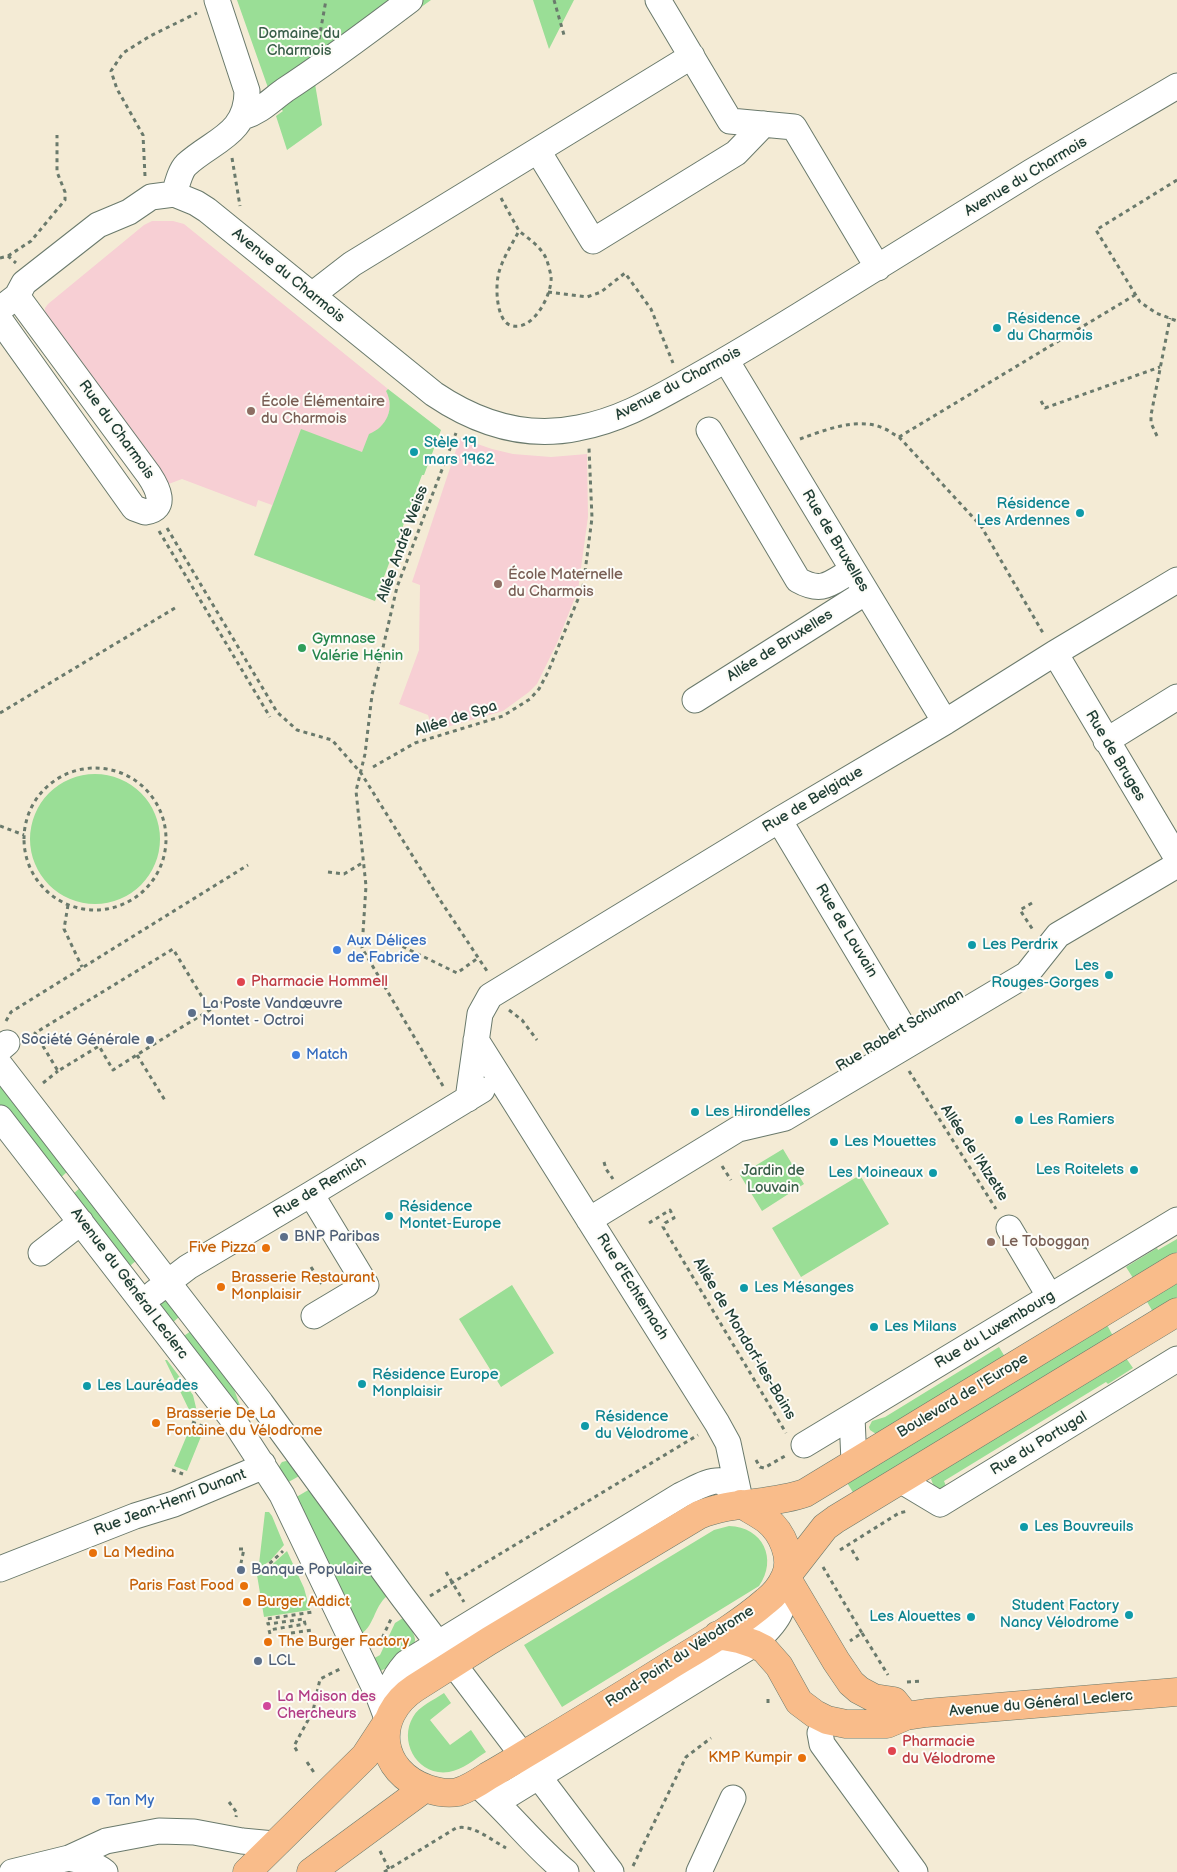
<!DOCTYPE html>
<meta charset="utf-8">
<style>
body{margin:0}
canvas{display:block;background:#f4ebd5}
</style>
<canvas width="1177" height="1872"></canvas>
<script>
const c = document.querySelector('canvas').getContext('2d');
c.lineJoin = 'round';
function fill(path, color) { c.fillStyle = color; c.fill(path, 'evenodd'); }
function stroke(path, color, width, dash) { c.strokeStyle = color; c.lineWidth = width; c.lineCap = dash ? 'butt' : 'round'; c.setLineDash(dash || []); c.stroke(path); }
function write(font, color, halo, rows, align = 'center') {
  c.font = font + ' "Balsamiq Sans",sans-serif'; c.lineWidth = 4; c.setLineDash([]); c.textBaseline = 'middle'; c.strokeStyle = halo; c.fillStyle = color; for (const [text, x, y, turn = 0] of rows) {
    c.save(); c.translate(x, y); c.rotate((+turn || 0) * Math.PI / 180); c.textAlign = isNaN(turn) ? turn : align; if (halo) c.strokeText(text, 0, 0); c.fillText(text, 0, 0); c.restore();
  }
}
fill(new Path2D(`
 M152,221H173L184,224L388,389L386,391L389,397L390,407L388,416L384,425L377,431L375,601L254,555L272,505L258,500L256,507L182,479L166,485L45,315V308L48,304L144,225Z
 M460,438L492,449L513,454L551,457L587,454L588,517L578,590L557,643L537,684L529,692L503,711L433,731L428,715L399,704L419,650L420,585L412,582Z`), '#f7cfd4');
fill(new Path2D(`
 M237,0H431L315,84L322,125L287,150L276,116L283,111L272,99Z
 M533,0H574L549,49Z
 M388,389L441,430L424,475H422L375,601L254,555L301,429L362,452L369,434C387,427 395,408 386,391Z
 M30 839a65 65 0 1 1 130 0a65 65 0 1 1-130 0Z
 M0,1083L68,1171L57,1181L0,1107Z
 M783,1149L804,1184L762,1211L740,1175Z
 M860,1175L889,1224L801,1277L772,1228Z
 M81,1187L137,1260L125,1270L73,1194Z
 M1177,1239V1252L1133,1278L1126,1267L1157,1248L1158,1250Z
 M1177,1280V1297L1153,1312L1146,1300Z
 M512,1285L554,1353L501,1387L459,1319Z
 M164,1297L180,1316L168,1327L158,1304Z
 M1106,1323L1113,1336L854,1494L846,1481Z
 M191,1331L232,1384L244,1416L178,1340Z
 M999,1347L1005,1357L876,1434L870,1430L869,1427L872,1421L885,1417Z
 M1126,1358L1133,1368L1108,1384L1106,1382L944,1481L947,1489L942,1490L934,1487L931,1479L933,1475Z
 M165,1360H167L193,1395L199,1420L193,1418Z
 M190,1428L202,1434L187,1471L174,1466Z
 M286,1461L291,1462L301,1475L285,1484C281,1476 275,1470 282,1462Z
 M310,1489L387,1596C373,1608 375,1627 358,1636L293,1499Z
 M265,1512H269L272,1516L284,1545L270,1561L256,1570L255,1564H259Z
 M729,1526C763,1527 778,1559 759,1586L562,1707L524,1645L714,1530Z
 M287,1551L304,1588L310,1610L264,1617L257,1575L265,1571Z
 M403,1618C407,1624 414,1631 415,1639C416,1655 388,1666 376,1674L369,1661L380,1655L395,1623Z
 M444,1693L451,1703L430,1720L450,1745L471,1730L486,1752C475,1759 462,1770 449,1772C418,1777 398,1742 413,1717C419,1706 434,1700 444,1693Z`), '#9ade96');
const minor = new Path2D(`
 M658,0L730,121L794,127L878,268
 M243,117C260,112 271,100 285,90C328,62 369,31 410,0
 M538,151L593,241L736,153L764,124
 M174,194C177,185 180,171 186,165C213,140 247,135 247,91L217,0
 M312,295L352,264L692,56
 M0,309L17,296L24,283L98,225L129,212L151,197L174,194L196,203L207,210L434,394C477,423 526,439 578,428C617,421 649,403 683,384C723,362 761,339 800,315C877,268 954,219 1031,172C1079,143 1128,115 1177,86
 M0,320L134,508L145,512C169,509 157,487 149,475L17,296
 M726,360L945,722
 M709,430L798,580C823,594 830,583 853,570
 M1055,653L1177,858
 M695,700L866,592
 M1106,741L1177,697
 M779,820L912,1042
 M476,1040L717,1423L728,1443L741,1504
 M0,1049L7,1043
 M0,1065L261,1403L402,1596L611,1872
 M468,1099L480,1014L490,996L779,820L945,722L1055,653L1177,580
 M0,1118L234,1421L282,1495L379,1697L388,1721
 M311,1194L366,1285L314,1316
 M589,1220L738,1129L785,1118L1027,974L1058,935L1177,865
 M1009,1228L1050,1297
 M41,1253L81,1222
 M154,1293L188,1267L311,1194L482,1090
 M852,1417L854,1462
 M804,1445L1177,1220
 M900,1480L940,1504L1177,1359
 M0,1569L135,1516L174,1504L257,1469L263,1464
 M388,1716C390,1690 388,1684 406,1663L681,1495C694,1489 709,1479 723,1481L741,1504
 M827,1720L820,1733L822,1744L915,1872
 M476,1783L505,1794H510L754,1644C778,1620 786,1612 786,1577
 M481,1788C511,1815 535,1847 566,1872
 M69,1858C82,1861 95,1864 105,1872
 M12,1872L69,1858L106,1841L159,1831L194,1832L242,1841L274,1844
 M699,1872L733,1798`);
const major = new Path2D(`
 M741,1504C749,1509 759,1514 767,1520C782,1532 794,1558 785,1577C781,1586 774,1595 766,1601C736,1627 700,1647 666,1668C623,1695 580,1721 537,1747C520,1757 504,1767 488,1776C479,1782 468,1789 458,1792C448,1794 437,1792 428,1789C378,1772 371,1717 415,1688L489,1641L699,1515C733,1501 771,1505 805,1493L1177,1267
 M786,1577L825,1527L836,1519L1177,1312
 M786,1577L836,1661L851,1683L859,1690L874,1698L894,1701L906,1716
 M718,1635L739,1639L754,1644L764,1649L779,1666L799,1702L815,1714L827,1720L846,1724H887L906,1716L926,1713L1177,1692
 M247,1872L365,1756L388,1721
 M311,1872L425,1788`);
stroke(minor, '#6a7a6c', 27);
stroke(major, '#6a7a6c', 29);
stroke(new Path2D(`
 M554,0L564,35
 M319,39L326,0
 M232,158L240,206
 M145,176L143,135L117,89L111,71L123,53L150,36L197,13
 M1177,180L1096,230L1140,302L1156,313L1177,321
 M501,198L519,231C512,244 503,258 499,272C495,285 496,320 510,325C532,334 553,294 551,276C550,271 548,263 546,258C540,246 529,239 519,231
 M8,256L31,241L65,200V192L57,172V135
 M0,258L8,256L16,263
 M548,292L587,297L601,292L625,273L651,309L673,363
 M1041,401L1045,408L1160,367
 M1157,436L1151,423V415L1170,318
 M899,437L1135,295
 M800,439C825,430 859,416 885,429C890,431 894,435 899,437L981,526L1043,633
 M167,528L277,712L297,730L332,740L361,773L440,900L487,971
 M159,531L270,717
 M0,713L175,608
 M373,767L415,743L503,716L530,699L539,689L548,672L583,587L592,518L589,448
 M24 839a71 71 0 1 1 142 0a71 71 0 1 1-142 0Z
 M0,826L24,835
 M328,872L344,874L364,862
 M1032,903L1020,910L1033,930
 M68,905L64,929L82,967
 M381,936L457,973L478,958
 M210,1010L173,949L35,1033L58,1071L99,1046L113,1070C152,1045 192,1021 231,997
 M509,1010L522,1020L537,1040
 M6,1021L11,1012L248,865
 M137,1055L166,1102
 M909,1071L996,1209
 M43,1083L58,1071
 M443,1086L362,948L366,886L356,791L365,754L372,695L397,587L456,433
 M604,1162L606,1169L613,1179
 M722,1166L731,1180
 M649,1223L670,1210L674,1218L665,1223L663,1227L786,1433
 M1044,1240L1087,1248
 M311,1267L323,1286
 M192,1422L210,1429
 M756,1460L760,1467L764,1468L785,1456
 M172,1470L183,1474
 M239,1549H244L241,1563
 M840,1550L899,1513L908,1511
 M852,1550L859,1562
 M823,1567L862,1633L850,1641
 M256,1572L266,1567L283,1551
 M446,1572L464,1602
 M430,1596L698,1435
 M291,1633L312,1630
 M862,1633L888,1675
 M270,1634L269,1630L305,1624L304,1619L268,1624L267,1619L313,1612
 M379,1645L391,1619
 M907,1682L922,1681
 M768,1699V1707
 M297,1751L294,1746L313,1711L320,1679L340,1669
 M307,1762L315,1774
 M229,1802L237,1813L236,1817
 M380,1851L389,1869
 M633,1866L686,1757L711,1738
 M384,1872L456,1828C473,1824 491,1840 506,1848`), '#6a7a6c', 3, [4, 4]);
stroke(minor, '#fff', 25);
stroke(major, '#f9bc8a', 28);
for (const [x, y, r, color] of [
 [997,328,5,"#0f9aa8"],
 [251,411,5,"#8d6e63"],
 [414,452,5,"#0f9aa8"],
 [1080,513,5,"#0f9aa8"],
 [498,584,5,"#8d6e63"],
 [302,648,5,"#2e9e5b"],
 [972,945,5,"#0f9aa8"],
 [337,950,5,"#3f7fe0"],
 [1109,975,5,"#0f9aa8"],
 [241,982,5,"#e0444e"],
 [192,1013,5,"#5c6f8a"],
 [150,1040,5,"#5c6f8a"],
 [296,1055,5,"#3f7fe0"],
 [695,1112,5,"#0f9aa8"],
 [1019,1120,5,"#0f9aa8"],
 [834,1142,5,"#0f9aa8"],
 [1134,1170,5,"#0f9aa8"],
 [933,1173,5,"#0f9aa8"],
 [389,1216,5,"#0f9aa8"],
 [284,1237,5,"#5c6f8a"],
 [991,1242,5,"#8d6e63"],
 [266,1248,5,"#e8710a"],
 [221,1287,5,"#e8710a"],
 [744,1288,5,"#0f9aa8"],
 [874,1327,5,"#0f9aa8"],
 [362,1384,5,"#0f9aa8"],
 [87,1386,5,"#0f9aa8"],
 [156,1423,5,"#e8710a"],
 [585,1426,5,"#0f9aa8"],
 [1024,1527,5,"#0f9aa8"],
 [93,1553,5,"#e8710a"],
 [241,1570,5,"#5c6f8a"],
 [244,1586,5,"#e8710a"],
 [247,1602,5,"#e8710a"],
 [1129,1615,5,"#0f9aa8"],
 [971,1617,5,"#0f9aa8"],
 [268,1642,5,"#e8710a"],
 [258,1661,5,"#5c6f8a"],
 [267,1706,5,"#d1479c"],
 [892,1751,5,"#e0444e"],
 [802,1758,5,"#e8710a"],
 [96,1801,5,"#3f7fe0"]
]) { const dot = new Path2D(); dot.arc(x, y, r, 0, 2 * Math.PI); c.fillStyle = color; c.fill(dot); stroke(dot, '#fdfcf7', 2); }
write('15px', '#385d48', '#fdfcf7', [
 ["Domaine du",299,34],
 ["Charmois",299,51],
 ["Jardin de",773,1171],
 ["Louvain",773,1188]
]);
write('15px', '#1f3d34', '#fdfcf7', [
 ["Avenue du Charmois",1026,177,-31],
 ["Avenue du Charmois",288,276,39],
 ["Avenue du Charmois",678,384,-28],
 ["Rue du Charmois",116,430,54],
 ["Rue de Bruxelles",835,541,59],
 ["Allée André Weiss",403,544,-70],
 ["Allée de Bruxelles",780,646,-32],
 ["Allée de Spa",456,719,-18],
 ["Rue de Bruges",1115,756,59],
 ["Rue de Belgique",813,800,-31],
 ["Rue de Louvain",846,931,59],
 ["Rue Robert Schuman",900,1031,-31],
 ["Allée de l'Alzette",974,1153,57],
 ["Rue de Remich",320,1188,-31],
 ["Avenue du Général Leclerc",129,1284,53],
 ["Rue d'Echternach",632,1287,58],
 ["Rue du Luxembourg",995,1330,-31],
 ["Allée de Mondorf-les-Bains",744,1339,59],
 ["Boulevard de l'Europe",963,1396,-31],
 ["Rue du Portugal",1039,1444,-31],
 ["Rue Jean-Henri Dunant",170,1503,-21],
 ["Rond-Point du Vélodrome",680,1657,-33],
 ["Avenue du Général Leclerc",1041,1704,-5]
]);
write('15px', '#0d838f', '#fdfcf7', [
 ["Résidence",1007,319],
 ["du Charmois",1007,336],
 ["Stèle 19",424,443],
 ["mars 1962",424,460],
 ["Résidence",1070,504,"right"],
 ["Les Ardennes",1070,521,"right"],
 ["Les Perdrix",982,945],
 ["Les",1099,966,"right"],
 ["Rouges-Gorges",1099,983,"right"],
 ["Les Hirondelles",705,1112],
 ["Les Ramiers",1029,1120],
 ["Les Mouettes",844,1142],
 ["Les Roitelets",1124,1170,"right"],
 ["Les Moineaux",923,1173,"right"],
 ["Résidence",399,1207],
 ["Montet-Europe",399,1224],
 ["Les Mésanges",754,1288],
 ["Les Milans",884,1327],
 ["Résidence Europe",372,1375],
 ["Monplaisir",372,1392],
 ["Les Lauréades",97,1386],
 ["Résidence",595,1417],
 ["du Vélodrome",595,1434],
 ["Les Bouvreuils",1034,1527],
 ["Student Factory",1119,1606,"right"],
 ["Nancy Vélodrome",1119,1623,"right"],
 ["Les Alouettes",961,1617,"right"]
], 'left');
write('15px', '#785e54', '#fdfcf7', [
 ["École Élémentaire",261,402],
 ["du Charmois",261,419],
 ["École Maternelle",508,575],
 ["du Charmois",508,592],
 ["Le Toboggan",1001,1242]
], 'left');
write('15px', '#27864d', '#fdfcf7', [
 ["Gymnase",312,639],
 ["Valérie Hénin",312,656]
], 'left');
write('15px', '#366cbe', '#fdfcf7', [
 ["Aux Délices",347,941],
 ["de Fabrice",347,958],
 ["Match",306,1055],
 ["Tan My",106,1801]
], 'left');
write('15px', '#be3a42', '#fdfcf7', [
 ["Pharmacie Hommell",251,982],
 ["Pharmacie",902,1742],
 ["du Vélodrome",902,1759]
], 'left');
write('15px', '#4e5e75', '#fdfcf7', [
 ["La Poste Vandœuvre",202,1004],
 ["Montet - Octroi",202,1021],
 ["Société Générale",140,1040,"right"],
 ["BNP Paribas",294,1237],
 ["Banque Populaire",251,1570],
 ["LCL",268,1661]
], 'left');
write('15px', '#c56008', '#fdfcf7', [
 ["Five Pizza",256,1248,"right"],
 ["Brasserie Restaurant",231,1278],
 ["Monplaisir",231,1295],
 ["Brasserie De La",166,1414],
 ["Fontaine du Vélodrome",166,1431],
 ["La Medina",103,1553],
 ["Paris Fast Food",234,1586,"right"],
 ["Burger Addict",257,1602],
 ["The Burger Factory",278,1642],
 ["KMP Kumpir",792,1758,"right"]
], 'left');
write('15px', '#b23c85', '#fdfcf7', [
 ["La Maison des",277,1697],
 ["Chercheurs",277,1714]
], 'left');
</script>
